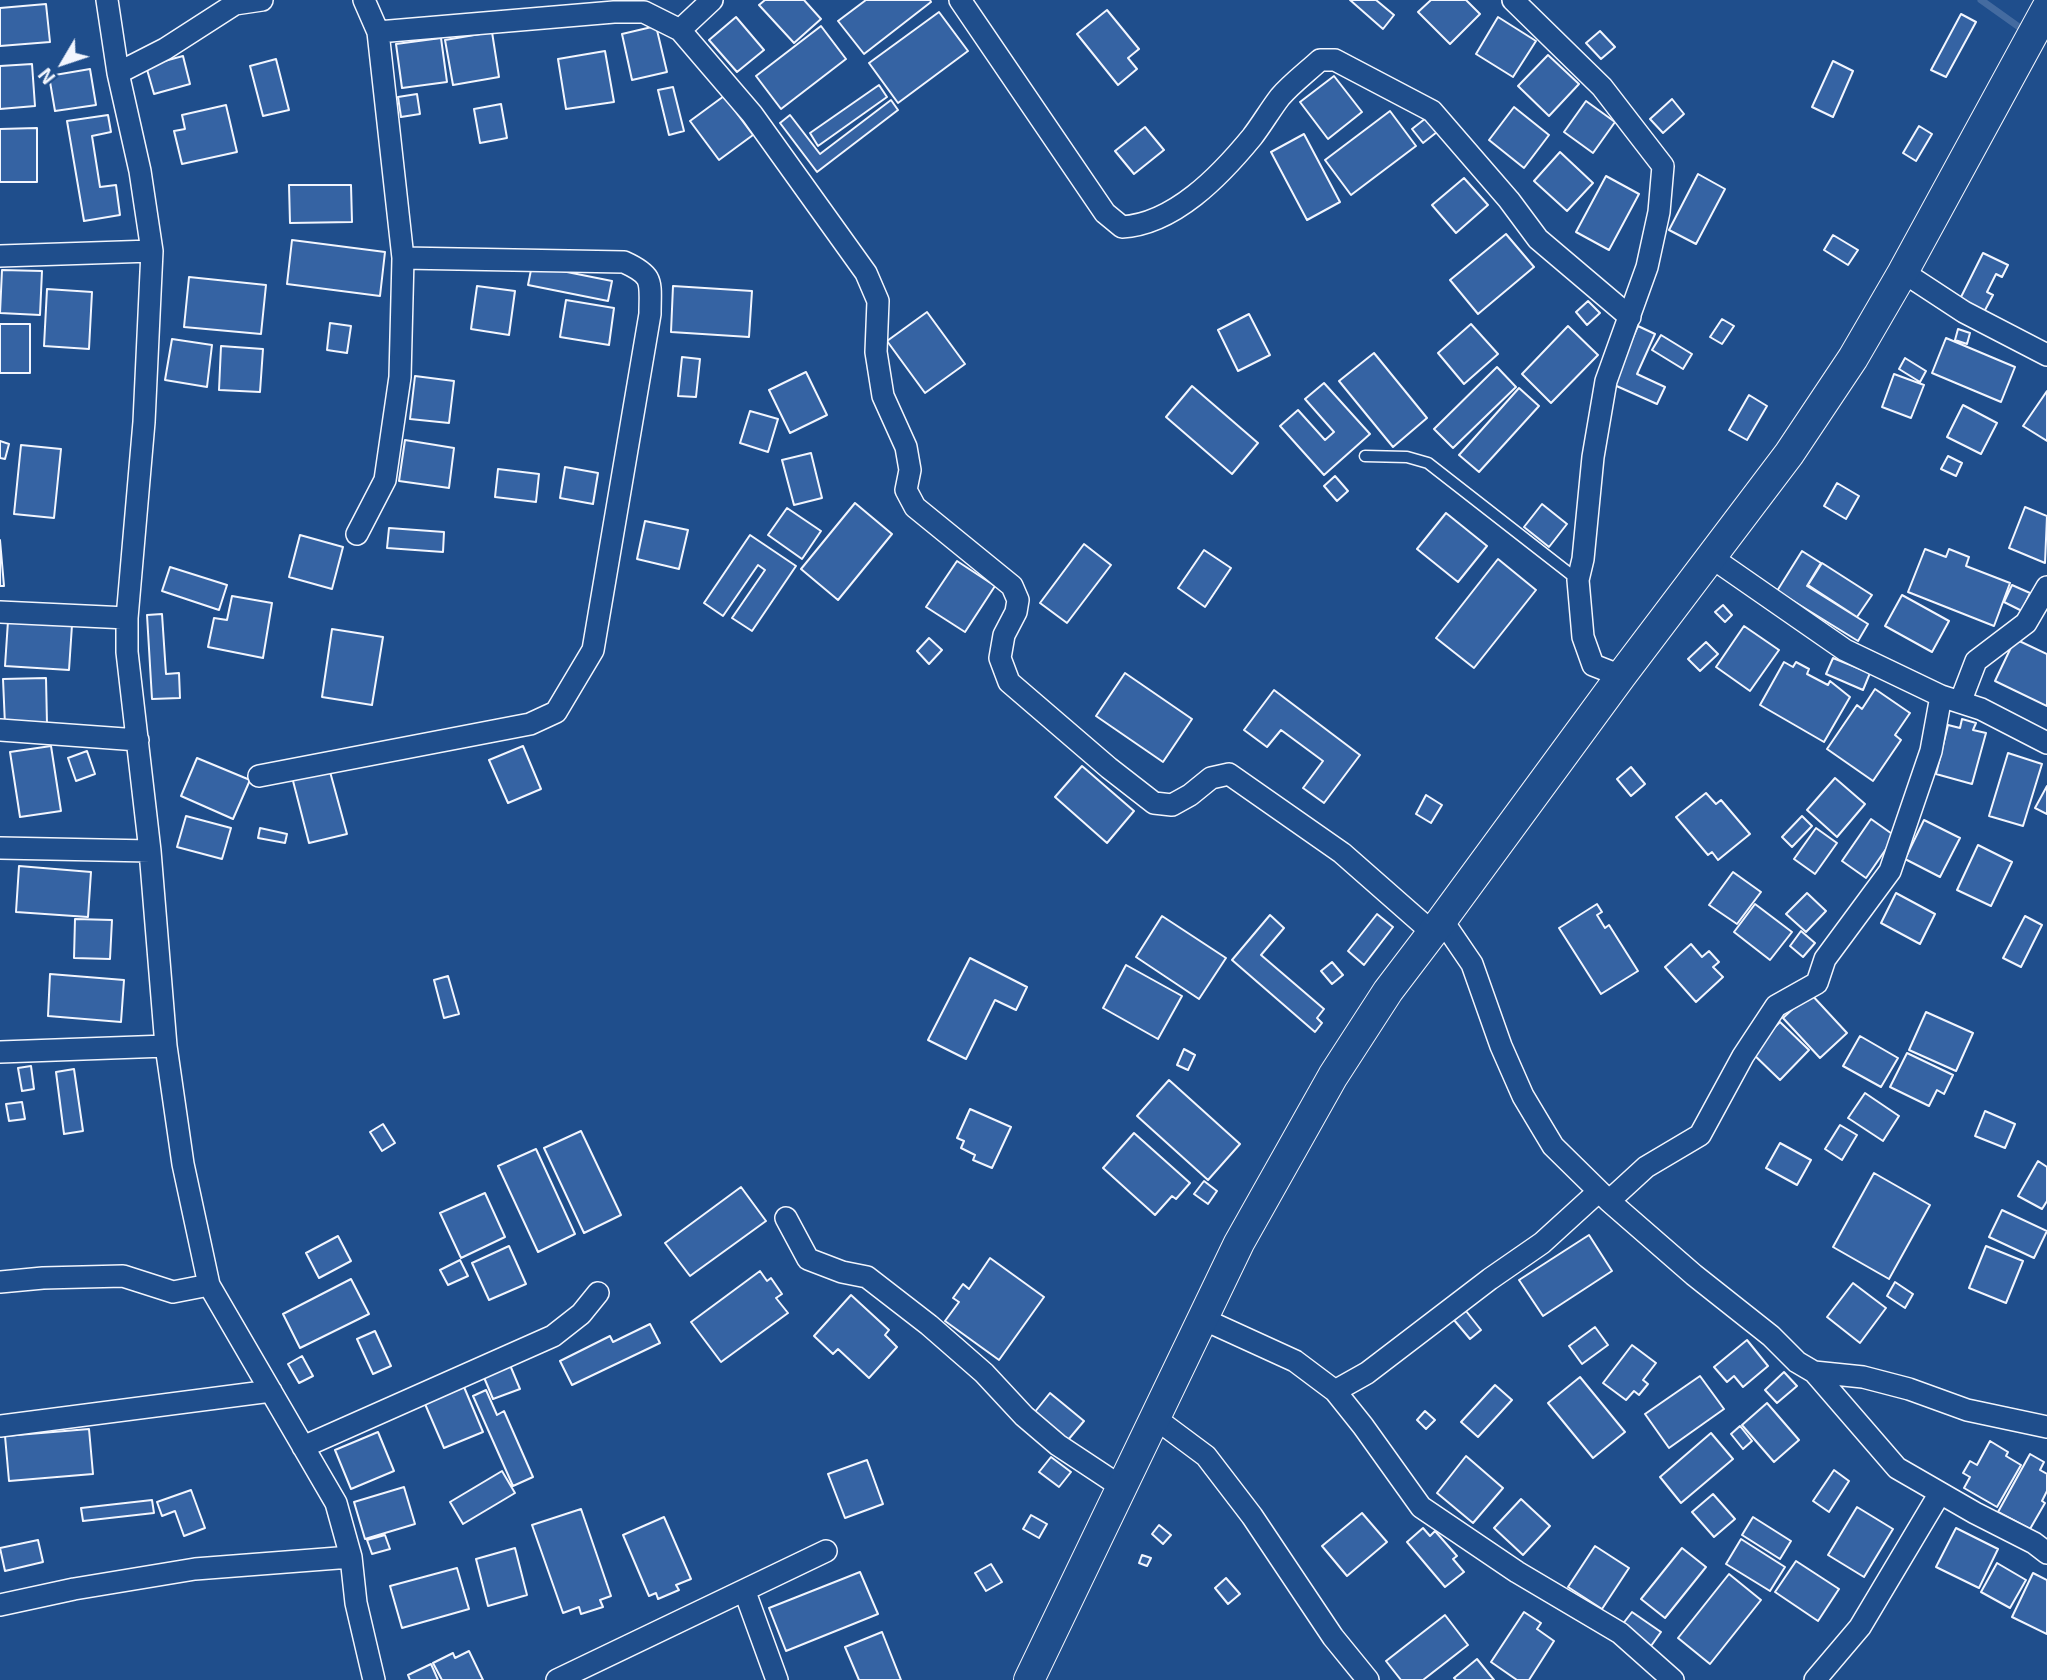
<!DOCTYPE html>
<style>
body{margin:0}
#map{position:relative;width:2047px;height:1680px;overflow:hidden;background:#1f4e8c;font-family:"Exo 2",sans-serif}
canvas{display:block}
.north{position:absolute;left:28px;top:28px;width:70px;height:70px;-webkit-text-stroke:5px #1f4e8c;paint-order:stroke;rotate:231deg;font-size:19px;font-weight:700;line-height:28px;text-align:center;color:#f2f6ff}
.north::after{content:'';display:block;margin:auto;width:24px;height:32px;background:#f2f6ff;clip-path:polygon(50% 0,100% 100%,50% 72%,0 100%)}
</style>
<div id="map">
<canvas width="2047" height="1680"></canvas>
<div class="north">N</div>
</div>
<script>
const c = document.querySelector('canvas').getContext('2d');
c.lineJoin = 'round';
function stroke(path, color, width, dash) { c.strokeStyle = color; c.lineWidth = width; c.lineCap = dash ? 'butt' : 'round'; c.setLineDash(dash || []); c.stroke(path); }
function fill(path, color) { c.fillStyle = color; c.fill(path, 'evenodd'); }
stroke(new Path2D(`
 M1981,0L2026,32`), '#446ba0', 7);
const building = new Path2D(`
 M765,0H804L821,19L794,43L759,5Z
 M866,0H930L931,2L864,54L838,21Z
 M1350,0H1376L1394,15L1383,29Z
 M1431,0H1466L1480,14L1450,44L1418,12Z
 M46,4L50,42L0,46V8Z
 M1107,10L1139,49L1128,58L1137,69L1118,85L1077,34Z
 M939,12L968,51L898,103L869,63Z
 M1961,14L1976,22L1946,77L1931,70Z
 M736,17L764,50L737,72L709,40Z
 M1498,17L1536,41L1513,77L1476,54Z
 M656,26L667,72L632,80L622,34Z
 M821,26L846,59L781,109L756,76Z
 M1600,31L1615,47L1601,59L1586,43Z
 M492,32L499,77L453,85L445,40Z
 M441,38L447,82L402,88L396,44Z
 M605,51L614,102L566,109L558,59Z
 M1548,55L1579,84L1549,116L1518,86Z
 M183,56L190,84L154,94L146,66Z
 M276,59L289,110L263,116L250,66Z
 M1833,61L1853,71L1833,117L1812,107Z
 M32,64L35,106L0,109V66Z
 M90,69L96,105L55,111L49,76Z
 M1334,76L1362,112L1328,139L1300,102Z
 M879,85L887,97L818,146L810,133Z
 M673,87L684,131L669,135L658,90Z
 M417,94L420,114L401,117L398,97Z
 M724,96L753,135L719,160L690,121Z
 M1672,99L1684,114L1663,133L1650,119Z
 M891,100L898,110L817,172L780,123L790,115L820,154Z
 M1586,101L1615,122L1593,153L1564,132Z
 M501,104L507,138L480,143L474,109Z
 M226,105L237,152L182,164L174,131L185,129L182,115Z
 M1514,107L1549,135L1524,168L1489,140Z
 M1390,111L1416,146L1351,195L1325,160Z
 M108,115L111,132L92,136L100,187L116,185L120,215L84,221L67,121Z
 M1426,118L1437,132L1423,143L1412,129Z
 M1919,126L1932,134L1916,161L1903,153Z
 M1145,127L1164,150L1134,174L1115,151Z
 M37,128V182H0V129Z
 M1304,134L1340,202L1307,220L1271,152Z
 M1560,152L1593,183L1567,211L1534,181Z
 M1698,174L1725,189L1696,244L1669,230Z
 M1606,176L1639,194L1609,250L1576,232Z
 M1464,178L1488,205L1456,233L1432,205Z
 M289,185H351L352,222L290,223Z
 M1506,234L1534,267L1478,314L1450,280Z
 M1833,235L1858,250L1848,265L1824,250Z
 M292,240L385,252L380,296L287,284Z
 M1983,253L2008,265L2002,277L1996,274L1987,292L1993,295L1984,312L1960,299Z
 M532,265L612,281L608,301L528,285Z
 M2,270L42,271L40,315L0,313Z
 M189,277L266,285L261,334L184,327Z
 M477,286L515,291L509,335L471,329Z
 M673,286L752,291L749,337L671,332Z
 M47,289L92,292L89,349L44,346Z
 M566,300L614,308L609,345L560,337Z
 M1588,301L1600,313L1587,325L1576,312Z
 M927,312L965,364L925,393L887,341Z
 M1249,314L1270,355L1238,371L1218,330Z
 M1722,319L1734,326L1722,344L1710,337Z
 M330,323L351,326L347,353L327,350Z
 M0,324H30V373H0Z
 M1471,324L1498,354L1464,384L1438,353Z
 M1568,326L1598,355L1551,403L1522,374Z
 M1638,326L1655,334L1637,374L1665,387L1657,404L1612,384Z
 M1958,329L1970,333L1967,344L1955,340Z
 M1661,335L1692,354L1683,369L1652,350Z
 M1946,338L2015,367L2001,402L1932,373Z
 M172,339L212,345L207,387L165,380Z
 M221,346L263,349L260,392L219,390Z
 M1374,353L1427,418L1393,447L1339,381Z
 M682,357L700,359L696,397L678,396Z
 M1905,358L1926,371L1920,382L1899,369Z
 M1497,367L1516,387L1453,448L1434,429Z
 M806,372L827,415L790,433L769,390Z
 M1894,374L1924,385L1911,418L1882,407Z
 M415,376L454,381L449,423L410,419Z
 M1324,383L1370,434L1324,475L1280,426L1298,410L1325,440L1334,432L1305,399Z
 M1192,386L1258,443L1232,474L1166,417Z
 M1519,388L1539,406L1479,472L1459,455Z
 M2047,391V441L2023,426Z
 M1749,395L1767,406L1747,440L1729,430Z
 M1963,405L1997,423L1981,454L1947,437Z
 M750,411L778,419L768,452L740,443Z
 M405,440L454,448L449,488L399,481Z
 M0,441L9,444L5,459L0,458Z
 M21,445L61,449L54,518L14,514Z
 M811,453L822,498L794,505L782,460Z
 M1948,456L1962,463L1956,476L1941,469Z
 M565,467L598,473L593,504L560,498Z
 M498,469L539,474L536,502L495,497Z
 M1335,476L1348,491L1337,501L1324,486Z
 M1837,483L1859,496L1846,519L1824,506Z
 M855,503L892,534L838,600L801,569Z
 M1542,504L1567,524L1549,547L1524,527Z
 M2025,507L2047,516L2045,563L2009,548Z
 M787,508L821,531L802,559L768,535Z
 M1446,513L1487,546L1458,582L1417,549Z
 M645,521L688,530L679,569L637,559Z
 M389,528L444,532L443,552L387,548Z
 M300,535L343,547L332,589L289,577Z
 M750,535L796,566L752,631L732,618L765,570L758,565L723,616L704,603Z
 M0,540L4,586H0Z
 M1084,544L1111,565L1067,623L1040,603Z
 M1925,549L1946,557L1949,549L1969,557L1966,566L2010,583L1994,626L1908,592Z
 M1204,550L1231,568L1205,607L1178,588Z
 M1802,551L1821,563L1807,586L1868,624L1858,641L1777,591Z
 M1498,559L1536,590L1474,668L1436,638Z
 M957,561L995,586L965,632L926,607Z
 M1822,563L1872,595L1857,617L1808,585Z
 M170,567L227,585L219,610L162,591Z
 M2012,585L2030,593L2022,611L2004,602Z
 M1902,595L1949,621L1932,652L1885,626Z
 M232,596L272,603L263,658L208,647L214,618L227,620Z
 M1723,605L1732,615L1725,622L1715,612Z
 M162,614L166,674L179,673L180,698L152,699L147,615Z
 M8,621L72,625L69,670L5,666Z
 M1744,626L1779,650L1750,691L1716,667Z
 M332,629L383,637L372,705L322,697Z
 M929,638L942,650L929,664L917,651Z
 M2015,639L2047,654V706L1995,681Z
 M1706,642L1718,654L1700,671L1688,659Z
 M1833,658L1870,673L1863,690L1826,674Z
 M1784,662L1793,667L1796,662L1809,669L1807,674L1828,685L1830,681L1850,697L1824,742L1760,705Z
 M1125,673L1192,719L1163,762L1096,716Z
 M46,678L47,724L5,725L3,679Z
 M1875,689L1910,713L1895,735L1901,740L1873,781L1827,749L1857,705L1862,709Z
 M1274,690L1360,755L1324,803L1303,788L1323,761L1281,730L1267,747L1244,730Z
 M1962,719L1976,723L1973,730L1986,733L1972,784L1936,774L1948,725L1960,728Z
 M51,746L61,811L20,817L10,752Z
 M523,746L541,789L508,803L489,760Z
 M87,751L95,774L76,781L68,758Z
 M2008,753L2042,764L2023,826L1989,816Z
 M197,758L250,780L233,819L181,796Z
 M1082,766L1134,811L1107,843L1055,797Z
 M1631,767L1645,784L1631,796L1617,779Z
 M329,768L347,834L309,843L292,777Z
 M1835,778L1865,804L1837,837L1807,810Z
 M2047,786V814L2035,808Z
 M1706,793L1716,804L1721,800L1750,834L1718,860L1712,852L1708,855L1676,817Z
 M1426,795L1442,805L1431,823L1416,814Z
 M186,816L231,828L222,859L177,847Z
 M1802,816L1812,826L1792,847L1782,837Z
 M1871,819L1895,836L1866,878L1842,861Z
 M1924,820L1960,838L1940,877L1905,859Z
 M260,828L287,834L285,843L258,838Z
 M1816,828L1837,843L1815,874L1794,859Z
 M1978,845L2012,862L1991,906L1957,890Z
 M19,866L91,872L88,917L16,912Z
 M1733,872L1761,892L1737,924L1709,905Z
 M1807,893L1826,911L1806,932L1786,914Z
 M1896,893L1935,914L1920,944L1881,923Z
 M1597,904L1602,912L1597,915L1605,928L1609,925L1638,971L1601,994L1559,928Z
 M1755,904L1792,932L1770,960L1734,932Z
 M1377,914L1393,927L1364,965L1348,951Z
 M1270,915L1284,928L1261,955L1324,1009L1317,1018L1322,1023L1315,1032L1232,960Z
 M1162,916L1226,958L1199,999L1136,957Z
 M2025,916L2042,925L2021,967L2003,958Z
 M75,919L112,920L110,959L74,958Z
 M1801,931L1815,943L1803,957L1790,946Z
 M1691,944L1702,957L1709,951L1719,962L1713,967L1723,977L1696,1002L1665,967Z
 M970,958L1027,987L1016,1010L995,1000L966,1059L928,1040Z
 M1332,962L1343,975L1332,984L1321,971Z
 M1126,965L1182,996L1158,1039L1103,1008Z
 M50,974L124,980L121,1022L48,1016Z
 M448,976L459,1014L444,1018L434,980Z
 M1810,993L1847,1033L1820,1058L1783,1018Z
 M1926,1012L1973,1033L1956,1071L1909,1050Z
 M1780,1022L1809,1050L1780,1080L1750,1051Z
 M1860,1036L1898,1058L1881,1087L1843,1066Z
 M1184,1049L1195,1055L1188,1070L1177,1065Z
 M1907,1053L1953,1075L1944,1094L1937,1090L1929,1106L1890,1087Z
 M31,1066L34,1089L22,1091L18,1068Z
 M74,1069L83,1131L64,1134L56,1072Z
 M1169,1080L1240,1144L1208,1180L1137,1116Z
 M1865,1093L1899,1116L1883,1141L1848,1118Z
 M22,1102L25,1119L9,1121L6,1104Z
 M970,1109L1011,1127L992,1168L973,1160L975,1155L961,1148L964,1141L957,1138Z
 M1985,1111L2015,1124L2005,1148L1975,1136Z
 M383,1124L395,1143L382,1151L370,1132Z
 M1840,1125L1857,1135L1842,1160L1825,1149Z
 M581,1131L621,1215L584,1233L544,1148Z
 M1134,1133L1190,1183L1176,1199L1172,1196L1155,1215L1103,1168Z
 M1780,1143L1811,1160L1797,1185L1766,1168Z
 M536,1149L575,1234L538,1252L498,1166Z
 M2038,1161L2047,1167V1201L2042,1209L2018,1196Z
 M1874,1173L1930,1205L1889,1279L1833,1247Z
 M1204,1181L1217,1191L1208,1204L1194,1194Z
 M741,1187L766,1221L690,1276L665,1243Z
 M485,1193L505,1237L461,1258L440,1213Z
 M2002,1210L2047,1231L2034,1258L1989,1237Z
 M1589,1235L1612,1271L1543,1316L1519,1280Z
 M338,1236L351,1261L319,1278L306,1253Z
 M509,1246L526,1284L489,1300L472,1263Z
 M1986,1246L2023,1261L2006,1303L1969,1288Z
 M990,1258L1044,1297L999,1360L945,1321L959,1302L953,1298L963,1284L969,1289Z
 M460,1260L468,1276L448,1285L440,1270Z
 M760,1271L767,1281L771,1278L782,1294L776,1298L788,1313L721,1362L691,1322Z
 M351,1279L369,1314L300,1348L283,1314Z
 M1895,1282L1913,1294L1905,1308L1887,1296Z
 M1853,1283L1886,1308L1860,1343L1827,1317Z
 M851,1295L889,1330L885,1335L897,1347L869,1378L838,1349L833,1354L814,1336Z
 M1466,1311L1481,1330L1470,1339L1454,1320Z
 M650,1324L660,1343L572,1385L560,1361L610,1336L613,1342Z
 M1595,1327L1608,1345L1582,1364L1569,1346Z
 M375,1331L391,1366L373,1374L357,1339Z
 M1747,1340L1768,1366L1743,1387L1734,1376L1727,1382L1714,1367Z
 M1632,1345L1656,1363L1643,1380L1648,1384L1639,1395L1634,1391L1626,1400L1603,1383Z
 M302,1356L313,1376L299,1383L288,1364Z
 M510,1365L520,1389L493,1399L483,1375Z
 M1784,1372L1797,1386L1777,1403L1765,1390Z
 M1700,1376L1724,1409L1669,1448L1645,1414Z
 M1580,1377L1625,1432L1593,1458L1548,1403Z
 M1495,1385L1512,1400L1478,1437L1461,1422Z
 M464,1387L483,1432L444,1448L425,1404Z
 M486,1390L497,1415L504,1411L533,1477L513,1486L473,1396Z
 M1050,1393L1084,1421L1063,1446L1030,1418Z
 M1767,1403L1799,1440L1774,1462L1742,1425Z
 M1425,1411L1435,1420L1426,1429L1417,1420Z
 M1740,1426L1752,1441L1743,1449L1731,1434Z
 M89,1429L93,1474L9,1481L5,1436Z
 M378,1432L394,1471L351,1489L335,1450Z
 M1711,1433L1733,1459L1681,1503L1660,1477Z
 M1990,1441L2008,1452L2006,1456L2021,1465L1997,1507L1964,1488L1970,1477L1963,1473L1970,1461L1977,1465Z
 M2030,1454L2044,1462L2040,1470L2047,1474V1491L2042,1501L2045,1503L2030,1529L1998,1512Z
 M1466,1456L1503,1488L1473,1523L1437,1493Z
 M1051,1457L1071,1472L1059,1487L1039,1472Z
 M867,1460L883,1504L845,1518L828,1474Z
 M1834,1470L1849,1481L1829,1512L1813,1501Z
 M502,1471L515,1493L463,1524L450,1502Z
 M404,1487L415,1524L365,1539L354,1502Z
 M191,1490L205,1528L184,1536L175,1511L162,1516L157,1502Z
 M1713,1494L1735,1519L1714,1537L1692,1512Z
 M1521,1499L1550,1526L1523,1555L1494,1528Z
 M152,1500L154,1513L83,1521L81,1508Z
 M1857,1507L1893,1529L1864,1577L1828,1555Z
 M581,1509L611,1596L600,1600L603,1607L581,1614L579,1607L563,1613L532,1525Z
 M1362,1513L1387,1542L1347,1576L1322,1546Z
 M1031,1515L1047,1524L1039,1538L1023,1529Z
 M664,1517L691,1579L676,1585L679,1590L658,1599L656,1593L649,1596L623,1535Z
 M1753,1517L1791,1541L1780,1559L1742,1535Z
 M1159,1525L1171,1535L1163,1544L1152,1534Z
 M1423,1528L1430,1536L1435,1531L1457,1556L1453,1559L1464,1572L1445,1587L1407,1542Z
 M1956,1528L1998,1549L1979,1588L1936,1567Z
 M385,1535L390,1549L372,1554L367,1540Z
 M1741,1539L1785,1567L1770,1591L1726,1564Z
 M38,1540L43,1562L5,1571L0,1548Z
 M1595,1546L1629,1568L1602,1609L1568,1587Z
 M515,1548L527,1595L488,1606L476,1559Z
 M1682,1548L1706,1567L1665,1618L1641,1599Z
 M1142,1555L1151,1558L1147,1566L1139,1563Z
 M1796,1561L1839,1589L1818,1621L1775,1592Z
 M1997,1563L2026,1580L2010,1608L1981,1592Z
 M991,1564L1002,1582L986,1591L975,1573Z
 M457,1568L469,1609L402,1628L390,1586Z
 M860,1572L878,1614L786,1651L769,1608Z
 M2033,1573L2047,1580V1634L2012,1617Z
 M1729,1574L1761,1600L1710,1664L1678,1638Z
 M1226,1578L1240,1594L1228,1604L1215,1588Z
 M1524,1612L1541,1623L1537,1629L1554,1641L1529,1680H1517L1491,1662Z
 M1632,1612L1661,1632L1651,1646L1622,1625Z
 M1445,1615L1468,1645L1423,1680H1401L1386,1661Z
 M882,1632L901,1680H859L845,1647Z
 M469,1651L483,1680H442L433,1663L453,1653L455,1658Z
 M1477,1659L1494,1680H1456L1454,1678Z
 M431,1664L438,1680H410L408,1675Z`);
fill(building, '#3563a3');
stroke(building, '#f2f6ff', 2);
const service = new Path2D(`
 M1365,456L1407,457L1428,463L1578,580`);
const minor = new Path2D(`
 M107,0L118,73L140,171L152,251L144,422L127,618V652L150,851L166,1046L183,1164L209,1285L336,1503L351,1557L356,1603L374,1680
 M960,0L1105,213L1122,227C1174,224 1220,176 1252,137C1262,124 1270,110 1280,97C1291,84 1307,72 1320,60H1335L1432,111L1509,200L1538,239L1630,317
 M1513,0L1602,87L1663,166L1659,212L1647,267L1606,381L1593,457L1583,559L1578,580L1583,637L1593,665L1621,676
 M680,30L712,0
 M378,32L614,12H644L680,30L752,114L866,273L878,301L876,352L883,396L906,447L910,470L906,490L915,507L1012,586L1018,600L1016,612L1004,635L1000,658L1009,682L1109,768L1154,803L1172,805L1190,795L1211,778L1229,774L1342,853L1433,933
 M118,73L165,49L235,4L262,0
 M0,256L152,251
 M1903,272L1964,312L2047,355
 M357,534L385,480L400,377L403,258L378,32L364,0
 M1711,557L1845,650L1941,696L1981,709L2047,743
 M0,612L127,618
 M1961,700L1976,661L2026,623L2047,587
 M0,730L138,740
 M259,776L530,724L556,712L593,650L650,314C650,282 655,276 624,262L403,258
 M0,848L150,851
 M1442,920L1472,964L1501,1046L1523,1096L1553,1146L1609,1201L1694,1275L1771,1336L1797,1362L1814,1372L1897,1468L1975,1513L2034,1543L2047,1553
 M0,1052L166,1046
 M1609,1201L1646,1167L1700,1135L1743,1056L1776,1006L1817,983L1825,959L1890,871L1931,751L1941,696
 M786,1218L808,1259L842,1272L867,1277L929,1325L984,1373L1024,1416L1058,1445L1120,1486
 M0,1282L43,1278L123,1276L173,1292L209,1285
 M1203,1319L1295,1361L1335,1391L1367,1373L1490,1279L1542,1243L1598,1192
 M1814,1372L1863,1377L1909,1389L1967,1410L2047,1427
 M1335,1391L1363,1426L1421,1507L1517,1572L1620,1633L1673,1680
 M1155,1418L1206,1456L1252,1516L1333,1637L1368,1680
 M0,1426L271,1391
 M303,1447L553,1336L581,1314L598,1293
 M745,1592L777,1680
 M0,1605L74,1589L195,1569L351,1557
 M557,1680L826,1551
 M1815,1680L1860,1627L1940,1493`);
const secondary = new Path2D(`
 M1029,1680L1239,1243L1333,1076L1388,991L1442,920L1621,676L1789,454L1853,358L1903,272L2047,8`);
stroke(service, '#f2f6ff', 13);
stroke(minor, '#f2f6ff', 24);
stroke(secondary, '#f2f6ff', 32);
stroke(service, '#1f4e8c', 10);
stroke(minor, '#1f4e8c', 21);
stroke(secondary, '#1f4e8c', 30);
</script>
